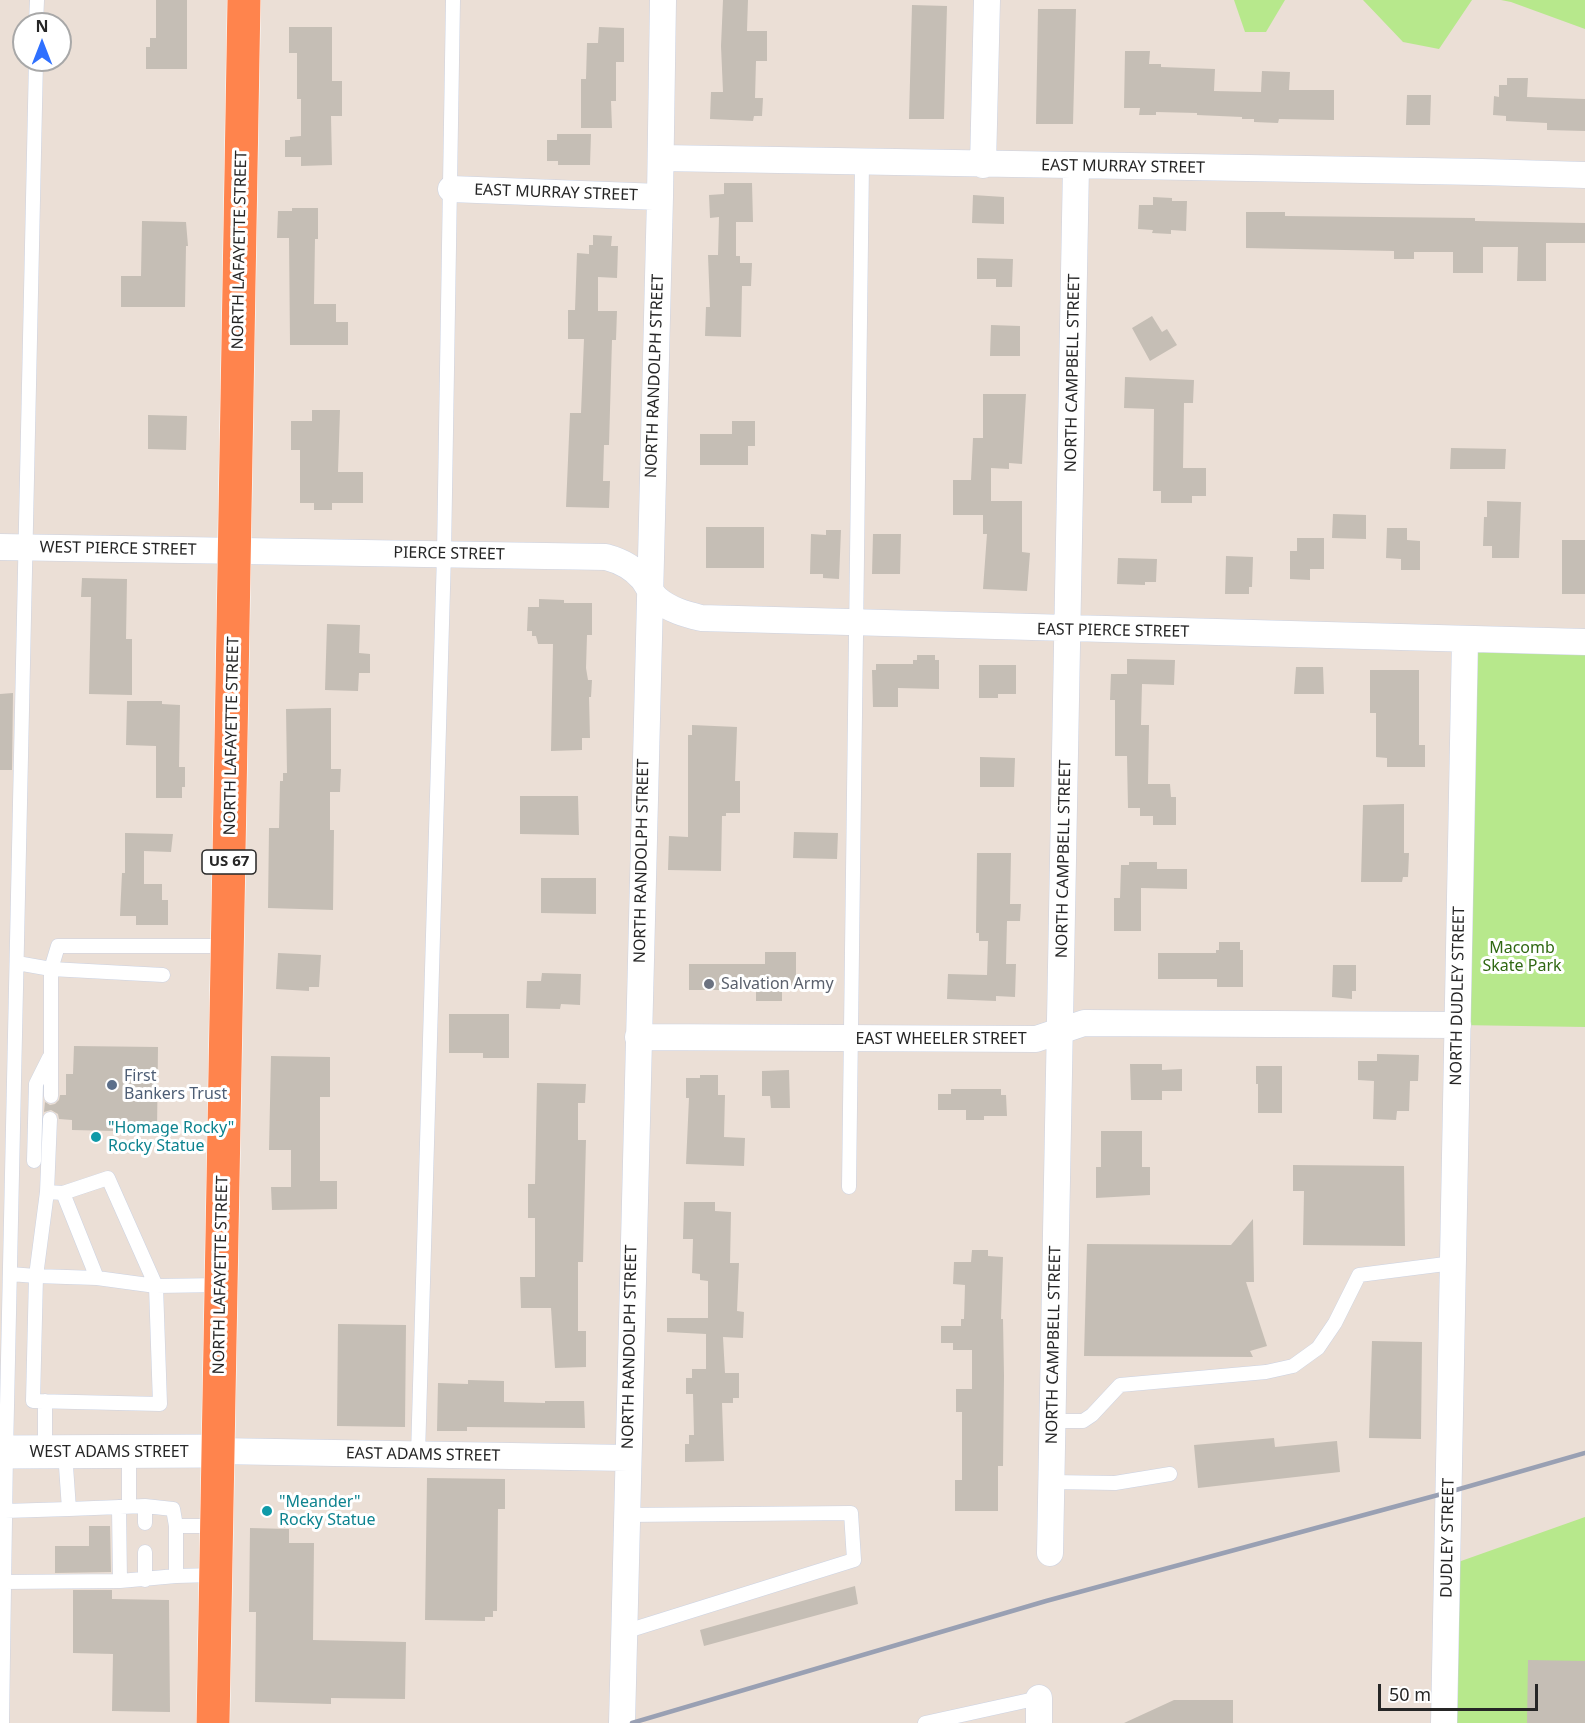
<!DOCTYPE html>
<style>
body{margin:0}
#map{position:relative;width:1585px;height:1723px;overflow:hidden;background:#ebdfd6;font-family:"Noto Sans",sans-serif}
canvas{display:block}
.north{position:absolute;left:12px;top:12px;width:60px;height:60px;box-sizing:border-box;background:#fff;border:2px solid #a8a8a8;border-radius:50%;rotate:0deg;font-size:16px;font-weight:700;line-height:24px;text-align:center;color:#262626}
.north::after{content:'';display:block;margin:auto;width:21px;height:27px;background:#2f70ff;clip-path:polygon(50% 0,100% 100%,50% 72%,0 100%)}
.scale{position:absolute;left:1378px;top:1684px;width:160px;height:27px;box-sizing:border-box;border:3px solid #262626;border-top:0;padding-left:8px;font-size:18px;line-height:21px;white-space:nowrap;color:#262626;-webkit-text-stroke:4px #fff;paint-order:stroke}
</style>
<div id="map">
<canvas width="1585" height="1723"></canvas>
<div class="north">N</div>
<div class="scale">50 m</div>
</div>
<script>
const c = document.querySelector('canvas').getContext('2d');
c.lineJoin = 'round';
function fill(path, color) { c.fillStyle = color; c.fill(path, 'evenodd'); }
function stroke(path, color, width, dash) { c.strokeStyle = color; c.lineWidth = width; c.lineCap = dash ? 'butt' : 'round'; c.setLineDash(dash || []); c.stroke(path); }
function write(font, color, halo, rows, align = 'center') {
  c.font = font + ' "Noto Sans",sans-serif'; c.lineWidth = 6; c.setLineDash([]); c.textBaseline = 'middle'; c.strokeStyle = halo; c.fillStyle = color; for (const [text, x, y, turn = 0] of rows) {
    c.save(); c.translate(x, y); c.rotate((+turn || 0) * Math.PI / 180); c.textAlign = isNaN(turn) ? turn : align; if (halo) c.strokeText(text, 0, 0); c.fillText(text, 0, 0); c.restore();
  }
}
fill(new Path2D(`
 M1234,0H1285L1266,32H1245Z
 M1363,0H1472L1439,49L1403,42Z
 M1501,0H1585V29L1511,2Z
 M1465,639L1585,642V1027L1458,1025Z
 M1585,1517V1723H1444L1447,1566Z`), '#b7e88c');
fill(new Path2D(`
 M156,0H187V69H146V47H150V38H156Z
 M723,0H748L747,31H767V61H756L755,98H763L762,116H754L753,121L710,119L711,92H723L721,46Z
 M912,5L947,6L944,119H909Z
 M1038,9H1076L1073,124H1036Z
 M289,27H332V81H342V116H331L332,165L301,166V157H285V140H290V137L301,136V99H297V53H289Z
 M599,27L624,28V62H616V101H611L612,128H581V79H586L587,43H598Z
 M1125,51H1150L1149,64H1161V67L1215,69L1214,91L1261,92L1262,71L1290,72L1289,90H1334V120L1279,119L1278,123L1254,122V119H1242V117L1197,115V113L1156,112V115H1139L1140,108H1124Z
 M1507,78H1528L1527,97L1585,99V131L1547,130V123L1506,121V116L1493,115L1494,96L1499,97V85H1507Z
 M1407,95H1431L1430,125H1406Z
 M557,134H591L590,165H558V161H547V140H557Z
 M724,183H752L753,222H736V256H740V263H752L751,286H742L741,337L705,336L706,307H710L708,255H718L719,217L710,218L709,195L724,194Z
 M973,195L1004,197V224L972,223Z
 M1153,197L1172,198V201H1187L1186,231L1171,230V234L1152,233L1153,230L1138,229L1139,205H1153Z
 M292,208H318V239H315L314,304H336V322H348V345H290L289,238H277L278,211H292Z
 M1246,212H1285V216L1475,218V221L1585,223V243H1546V281H1517L1518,247H1483V273H1453V252H1414V259H1394V251L1246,248Z
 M142,221L186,222L188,246H186L185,307H121V276H141Z
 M593,235L612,236L611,246H618L617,278L598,277V311H617L616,340H612L609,445H604L603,481H610L609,508L566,507L570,413H581L584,339H568V310H575L577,253L589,254V245H593Z
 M977,258L1013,259L1012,287H996V279H977Z
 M1152,316L1162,332L1167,329L1177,345L1150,361L1132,328Z
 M991,325L1020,326V356H990Z
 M1125,377L1194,380L1193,403H1184L1183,468H1206V496H1192V503H1161V491H1153L1154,409L1124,408Z
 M983,394H1026L1022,464L1009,463V469L991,468V501H1022V552L1030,553L1027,591L983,589L987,534H983V515H953V480H971L973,438H983Z
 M312,410H340L338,472H363V503H332V510H314V503H300V450H291V421H312Z
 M148,415L187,416L186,450L148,449Z
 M732,421H755V446H748V465H700V434H732Z
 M1451,448L1506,449L1505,469H1450Z
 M1487,501L1521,502L1519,558H1492V546H1483L1484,517H1487Z
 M1333,514L1366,515V539L1332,538Z
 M706,527H764V568H706Z
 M1387,528H1407V540L1420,541V570H1401V559L1386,558Z
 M826,530H841L839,579L823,578V574H810L811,534L826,535Z
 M873,534H901L900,574H872Z
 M1297,538H1324V569H1310V580L1290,579V551H1297Z
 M1562,540H1585V594H1562Z
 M1226,556L1253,557L1252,587H1249V594H1225Z
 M1118,558L1157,559L1156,582H1145V585L1117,584Z
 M82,578L127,579L126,639H132V695L89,694L91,597H81Z
 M539,599L564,600V603H592V635H587L586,668L588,680H592L591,697H589L590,738H582V750L551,751L553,644H538L536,636H532V631H527L528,607H539Z
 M327,624L360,625L359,653L370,654V673H359L358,691L325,690Z
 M917,655H935V660H939V689L898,688V707H873L872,670H876V664H913V660H917Z
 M1127,659L1175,660L1174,685L1142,684L1141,725H1149L1148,784H1170L1171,797H1176V825H1153V816H1140V808H1128L1127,756H1115V700H1110L1111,674H1127Z
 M979,665H1016V694H998V698H979Z
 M1296,667H1323L1324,694H1294Z
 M1370,670H1419V745H1425V767H1387V758L1376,757V713H1370Z
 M13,693L12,770H0V694Z
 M127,701H162V704L180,705L179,767H185V787H182V798H156V746L126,745Z
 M331,708V769H341L340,792H330V830H334L333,910L268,908L269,828H279L280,781H283V773H287L286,709Z
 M692,725L737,727L735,781H740V813H726V816H722L721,871L668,870L669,836L688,837V735H692Z
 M980,757L1015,758L1014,787H980Z
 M520,796H578L579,835L520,834Z
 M1404,804V853H1409L1408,877H1403L1402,882H1361L1363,805Z
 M794,832L838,833L837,859L793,858Z
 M125,833L173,834L171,852L144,851V884H162V900H168V925H136V916H120L122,873H125Z
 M977,853H1011L1010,904H1021L1020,921H1007L1006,964H1016L1015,997L996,996V1001L947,999L948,974L987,975L988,941H979V933H976Z
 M1129,862H1157V869H1187V889L1141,888V931H1114V898H1120L1121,865H1129Z
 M541,878H596V914L541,913Z
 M1219,942H1240V950H1243V987H1217V979H1158V953H1216V950H1219Z
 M765,952H796V990H782V1001H756V990H689V964H765Z
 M278,953L321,955L319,987H309V991L276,989Z
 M1333,965H1356V991H1352V999L1332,997Z
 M542,973L581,974L580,1005L561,1004L560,1009L526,1008L527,981H541Z
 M449,1014H509V1058H483V1053H449Z
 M74,1046L158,1047L157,1132L72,1130V1120L59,1119L58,1114L51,1110L44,1112L45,1102L50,1105L55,1104L59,1100L60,1095H66V1074H73Z
 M1377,1054L1419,1055L1418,1081H1410L1409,1111H1397L1396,1120L1373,1119L1374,1081L1358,1080V1061H1377Z
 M271,1056L330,1057V1097H320V1181H337V1209L272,1210L271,1187H291V1150H269Z
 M1130,1064H1162V1070L1182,1069V1091H1162V1100H1131Z
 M1256,1066H1282V1113H1258V1084H1256Z
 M789,1070L790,1108H771L770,1096H762V1071Z
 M700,1075H718V1095H725L724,1137L745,1138L744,1166L686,1164L689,1098H686V1078H700Z
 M537,1083L586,1084L585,1103H578V1140H586L583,1262H578V1331H586V1367L555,1368L551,1308H521L520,1277H535V1218H528V1184H535Z
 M951,1089H1001V1095H1006L1007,1116H984V1120H966V1110H938V1094H951Z
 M1101,1131H1142V1167H1150V1195L1096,1198V1167H1101Z
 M1293,1165L1404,1166L1405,1246L1303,1245L1304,1191H1293Z
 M684,1202H715V1211L731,1212L730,1263H739L737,1311L744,1312L743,1338L723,1337L725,1373H739V1398H733V1403H722L724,1461L685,1462V1444H689V1435H694L693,1394H686V1378H692V1369H706V1334L667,1332V1318H708V1281L700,1280V1274L692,1273L693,1239H683Z
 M1253,1219L1254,1282H1246L1267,1346L1250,1351L1253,1357L1084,1356L1087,1244L1231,1245Z
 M972,1250H988V1256L1003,1257L1001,1319H1003L1004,1376L1003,1466H998V1511H955V1480H962V1412H956V1389H972V1350H953V1343H941V1326H961V1319H964L965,1285L953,1284L954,1262H971Z
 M338,1324L406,1325L405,1427L337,1426Z
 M1372,1341L1422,1342L1421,1439L1369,1438Z
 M468,1380L504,1381V1402L545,1403V1401H584L585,1428L467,1427V1431H437L438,1383L468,1384Z
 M1274,1438L1275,1447L1337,1441L1340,1472L1198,1488L1194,1445Z
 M427,1478L505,1479V1509H498L497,1611H493V1617H485V1621L425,1620Z
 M89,1526H110L111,1572L55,1573V1546H89Z
 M250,1528L289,1529V1543H314L313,1640L406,1642L405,1699L331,1698V1704L255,1702L256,1612H249Z
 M855,1586L858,1604L704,1646L700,1630Z
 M73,1590H112V1599L169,1600L170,1712L112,1711L113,1654L73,1653Z
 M1528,1660L1585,1661V1723H1527Z
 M1174,1700H1233V1723H1124Z`), '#c5beb5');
const lane = new Path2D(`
 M36,24L37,0
 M17,963L51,969L163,975
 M51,1096V969L58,946H227
 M34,1161L36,1084L49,1058
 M849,1187L862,163
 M47,1192L63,1193L108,1178L156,1286
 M63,1193L97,1278
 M10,1274L36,1276L47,1192L50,1119
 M156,1286L97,1278L36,1276L33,1401L160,1404L156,1286L221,1285
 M45,1401V1452
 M1052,1421H1083L1092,1415L1120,1385L1266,1372L1293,1366L1318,1348L1335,1323L1359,1275L1453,1263
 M65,1452L69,1509L145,1506L173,1509L176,1526V1576
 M129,1452V1506
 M418,1455L444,554L453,0
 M1051,1482L1115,1483L1170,1474
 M145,1506V1523
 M119,1507L120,1581
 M5,1511L69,1509
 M176,1526H215
 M145,1580V1552
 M4,1582L120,1581L176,1576L215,1575
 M624,1632L854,1560L851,1513L626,1515
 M2,1723L6,1452L36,60
 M925,1723L1039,1698`);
const street = new Path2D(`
 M661,158L1482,172L1585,175
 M983,165L987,0
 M451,189L660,197
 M0,547L606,557C621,561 633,567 643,579C648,586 651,593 657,599C670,610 685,614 701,618L1585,642
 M638,1037L1036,1039L1084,1023L1458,1025
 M217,1451L628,1458
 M1050,1553L1076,166
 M622,1723L660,197L663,0
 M1039,1723V1698
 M1444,1723L1465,639`);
const secondary = new Path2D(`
 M0,1452L217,1451`);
const highway = new Path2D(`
 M213,1723C223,1149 235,574 244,0`);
stroke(lane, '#cbd2e2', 15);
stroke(street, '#cbd2e2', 27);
stroke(secondary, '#cbd2e2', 34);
stroke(highway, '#fff', 34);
stroke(lane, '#fff', 14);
stroke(street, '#fff', 26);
stroke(secondary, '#fff', 33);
stroke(highway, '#ff844d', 33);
stroke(new Path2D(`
 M632,1723L1046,1601L1449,1492L1585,1453`), '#99a0b3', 4.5);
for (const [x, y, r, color] of [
 [709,984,6,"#6b7280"],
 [112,1085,6,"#5c6f8a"],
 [96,1137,6,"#0f9aa8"],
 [267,1511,6,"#0f9aa8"]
]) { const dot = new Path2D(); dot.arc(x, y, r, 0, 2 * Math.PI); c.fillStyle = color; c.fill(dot); stroke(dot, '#fff', 2); }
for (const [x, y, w] of [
 [229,862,54]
]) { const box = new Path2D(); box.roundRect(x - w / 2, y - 12, w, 24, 4.5); c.fillStyle = '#fff'; c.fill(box); stroke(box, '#262626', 1.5); }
write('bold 15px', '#262626', null, [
 ["US 67",229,862]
]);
write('16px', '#262626', '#fff', [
 ["EAST MURRAY STREET",1123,167,1],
 ["EAST MURRAY STREET",556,193,2],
 ["NORTH LAFAYETTE STREET",240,250,-89],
 ["NORTH CAMPBELL STREET",1073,373,-89],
 ["NORTH RANDOLPH STREET",655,376,-88],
 ["WEST PIERCE STREET",118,549,1],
 ["PIERCE STREET",449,554,1],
 ["EAST PIERCE STREET",1113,631,1],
 ["NORTH LAFAYETTE STREET",232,736,-89],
 ["NORTH CAMPBELL STREET",1064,859,-89],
 ["NORTH RANDOLPH STREET",642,861,-89],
 ["NORTH DUDLEY STREET",1458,996,-89],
 ["EAST WHEELER STREET",941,1039],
 ["NORTH LAFAYETTE STREET",221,1275,-89],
 ["NORTH CAMPBELL STREET",1054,1345,-89],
 ["NORTH RANDOLPH STREET",630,1347,-89],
 ["WEST ADAMS STREET",109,1452],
 ["EAST ADAMS STREET",423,1455,1],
 ["DUDLEY STREET",1448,1538,-89]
]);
write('16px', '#2f6812', '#fff', [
 ["Macomb",1522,948],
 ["Skate Park",1522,966]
]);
write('16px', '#5b616d', '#fff', [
 ["Salvation Army",721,984]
], 'left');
write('16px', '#4e5e75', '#fff', [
 ["First",124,1076],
 ["Bankers Trust",124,1094]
], 'left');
write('16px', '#0d838f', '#fff', [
 ["\"Homage Rocky\"",108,1128],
 ["Rocky Statue",108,1146],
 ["\"Meander\"",279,1502],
 ["Rocky Statue",279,1520]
], 'left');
</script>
